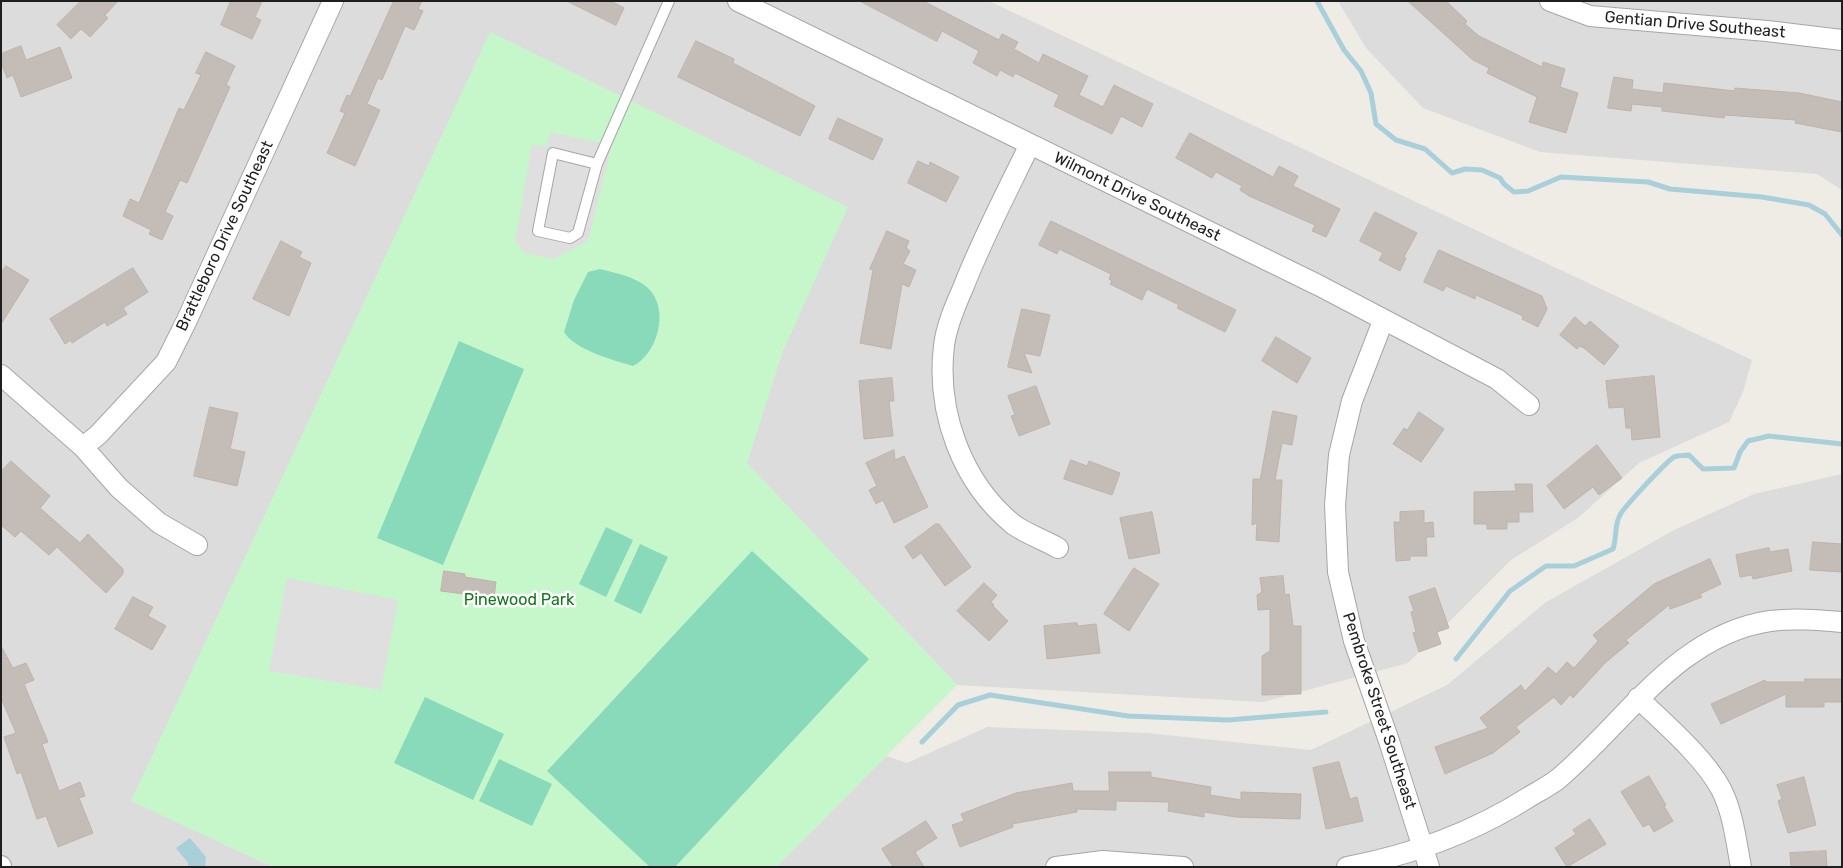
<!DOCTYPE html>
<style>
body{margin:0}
#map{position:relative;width:1843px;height:868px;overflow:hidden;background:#efece6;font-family:Rubik,sans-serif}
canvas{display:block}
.frame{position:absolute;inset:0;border:2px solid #1f1f1f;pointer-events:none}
</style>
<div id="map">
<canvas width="1843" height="868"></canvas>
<div class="frame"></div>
</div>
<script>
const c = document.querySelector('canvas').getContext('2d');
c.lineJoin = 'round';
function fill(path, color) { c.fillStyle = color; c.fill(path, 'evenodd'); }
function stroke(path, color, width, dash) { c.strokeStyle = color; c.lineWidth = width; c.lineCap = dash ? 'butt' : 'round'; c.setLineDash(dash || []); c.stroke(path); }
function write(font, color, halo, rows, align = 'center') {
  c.font = font + ' Rubik,sans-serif'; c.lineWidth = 5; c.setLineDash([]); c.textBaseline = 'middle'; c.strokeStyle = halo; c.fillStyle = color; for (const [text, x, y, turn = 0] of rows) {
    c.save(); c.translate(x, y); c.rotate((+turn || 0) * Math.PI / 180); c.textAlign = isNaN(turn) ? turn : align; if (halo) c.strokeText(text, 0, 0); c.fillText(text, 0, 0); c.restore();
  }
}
fill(new Path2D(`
 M1,1H989L1752,360L1743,392L1729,422L1639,463L1578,518L1511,560L1408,663L1263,702L957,685L746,463L782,353L131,800L273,867H1Z
 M1338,1H1842V190L1817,174L1540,152L1423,108L1366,48Z
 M1842,474V867H776L886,756L907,763L987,727L1147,733L1311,750L1447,685L1546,602L1676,529L1754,494Z`), '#dddcdc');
fill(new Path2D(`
 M490,32L848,207L782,353L747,463L957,685L776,867H273L131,801Z`), '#c6f7ca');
fill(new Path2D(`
 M600,269C616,273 637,277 649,289C670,311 657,354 633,366C613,360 575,350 564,332L574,300L588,272Z
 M459,341L524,369L443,565L377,538Z
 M606,527L633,540L606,597L579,584Z
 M640,544L668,557L641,614L614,601Z
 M752,551L869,659L675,867H650L547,771Z
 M425,697L504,734L473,800L394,763Z
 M499,759L552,784L532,826L479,801Z`), '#88dabb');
fill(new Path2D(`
 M551,132L612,145L588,241L553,259L525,253L515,242L532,144L546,147Z
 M287,578L398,600L381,690L269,671Z`), '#dfdfdf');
fill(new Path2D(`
 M190,838L206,857L205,867H188V863L176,848Z`), '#a9cfdb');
stroke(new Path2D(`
 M1317,1L1344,50L1361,71L1371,93L1376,124L1396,140L1425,149L1452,173L1465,169L1482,170L1500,178L1504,184L1514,192L1528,191L1561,177L1648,182L1670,189L1762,197L1809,205L1825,214L1842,235
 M1456,659L1510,591L1546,566H1574L1613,549C1617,537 1614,526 1620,515C1623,508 1667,461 1674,457C1678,455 1685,456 1689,455L1703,469L1734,468L1740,452L1748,441L1769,436L1842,444
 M922,742L958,705L990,695L1128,716L1228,720L1326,712`), '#a9cfdb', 5);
const building = new Path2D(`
 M81,1H118L105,15L108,18L90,37L81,29L71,39L57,25Z
 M231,1H262L255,17L261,20L252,39L221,25Z
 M394,1H422L418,9L423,11L414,30L405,26L382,80L378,78L367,104L380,110L355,166L327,153L345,113L340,111L347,95L350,96Z
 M567,1H611L624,8L616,25Z
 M860,1H923L999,40L1002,34L1018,42L1014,49L1039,63L1043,54L1088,76L1079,95L1103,107L1114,85L1153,104L1142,127L1121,116L1112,134L1054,106L1059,95L1015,73L1013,77L1000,70L997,76L973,63L979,51L942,31L937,41Z
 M1408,1H1446L1467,21L1465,24L1479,36L1542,67L1543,62L1565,69L1560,87L1578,93L1566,133L1529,122L1537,97L1487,73L1489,68L1473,60Z
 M696,41L734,59L733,63L815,106L800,136L678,77Z
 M21,46L26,60L60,47L72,78L21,97L13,75L7,78L1,62V54Z
 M206,52L235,66L226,85L230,87L187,183L180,180L165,212L173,216L162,240L149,234L151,230L123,216L130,199L139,203L179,108L184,110L201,75L196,73Z
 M1614,77L1633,80L1632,89L1663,93L1664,83L1735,91V88L1799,93L1842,102V132L1795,123L1796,120L1725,115L1724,118L1662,111V107L1632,104L1631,111L1608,108Z
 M838,118L883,139L873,160L829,139Z
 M1190,133L1273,177L1279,166L1298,176L1293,186L1340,209L1326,237L1312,231L1315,225L1249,196L1240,190L1242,186L1216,172L1212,178L1176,158Z
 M918,161L929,166L930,162L959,177L946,202L908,183Z
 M1375,212L1417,233L1404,257L1406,258L1400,271L1379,260L1383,253L1360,241Z
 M1051,221L1236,310L1225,332L1177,308L1179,305L1147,289L1142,300L1110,284L1112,281L1109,279L1111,274L1059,249L1057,254L1039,245Z
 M887,231L909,241L906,248L910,251L903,264L916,270L909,287L902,284L891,349L860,343L873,270L870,269Z
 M281,241L302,252L299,257L311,263L289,316L253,299Z
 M1439,250L1542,296L1547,309L1538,327L1522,319L1523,316L1476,295L1475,299L1446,286L1443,291L1424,282Z
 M6,266L29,280L1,324V273Z
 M133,268L148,292L123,308L127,314L107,326L105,322L72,343L71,340L65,344L50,319Z
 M1022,309L1050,315L1040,356L1024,353L1032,373L1008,367Z
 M1575,317L1585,326L1590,321L1619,346L1604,365L1584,348L1579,346L1577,349L1560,335Z
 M1276,337L1311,358L1297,383L1262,361Z
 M1654,376L1660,437L1632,440L1631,428H1626L1624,407L1609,408L1606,381Z
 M892,378L894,401H889L893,436L864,439L859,381Z
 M1036,386L1050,424L1019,436L1011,416L1015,415L1008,396Z
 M210,407L238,413L230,449L245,452L237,486L194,476Z
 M1273,411L1297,416L1292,445L1282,443L1275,480H1282L1279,542L1256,540L1257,523L1252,525L1253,479H1260Z
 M1419,412L1444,429L1421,462L1393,444L1404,428L1407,430Z
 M1597,445L1622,478L1599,495L1593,487L1564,509L1547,486Z
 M894,450L895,460L904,456L928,507L894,523L883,500L876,504L869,490L877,486L866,463Z
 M1071,460L1087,466L1089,461L1120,473L1112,495L1064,479Z
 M11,461L50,496L40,508L80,543L88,534L123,569V574L106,593L57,547L49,555L21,531L15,537L1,525V472Z
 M1515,484H1532L1533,512H1519V522H1507V529H1487V524H1474V492L1516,491Z
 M1424,511V523L1433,522L1434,537H1426L1427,556H1410V560L1396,561L1394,522H1400V512Z
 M1152,512L1160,553L1129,559L1120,518Z
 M936,524H939L971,567L945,586L921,553L913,559L905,547Z
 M1813,542L1842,544V572L1810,570Z
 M1769,548L1770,552L1788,549L1792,571L1753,579L1752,575L1740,577L1736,555Z
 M1710,559L1721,584L1700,594L1702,597L1684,604L1670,609L1669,605L1626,640L1629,643L1605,663L1573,698L1570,695L1561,705L1554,697L1516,727L1520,732L1493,753L1445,774L1435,747L1488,728L1480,718L1521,685L1525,691L1548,667L1556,674L1567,662L1574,668L1598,641L1593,635L1654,584Z
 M1134,568L1159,584L1129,631L1104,614Z
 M444,571L465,574V577L496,582L494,598L441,591Z
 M1283,576L1285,595L1289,594L1293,626H1301V694L1262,695V656L1270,651V609L1258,610L1257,595L1262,592L1260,578Z
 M984,583L997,595L991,602L994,605L993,606L1008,621L989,641L957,611Z
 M1435,588L1449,628L1437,632L1441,644L1419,652L1413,633L1416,632L1411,612L1414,611L1409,597Z
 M133,597L153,607L148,616L166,626L152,650L115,629Z
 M1077,623L1078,626L1096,624L1100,653L1047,659L1044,626Z
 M1,646L13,668L26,663L34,680L24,684L48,742L42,744L59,791L80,782L85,796L79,798L93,833L58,847L46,816L37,819L21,772L17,774L4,737L16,733L1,698Z
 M1805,679H1842V702H1824V707H1786V694L1721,724L1711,704L1765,680L1766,682H1805Z
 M1339,762L1350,799L1357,797L1363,821L1326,829L1313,768Z
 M1109,772H1151V777L1211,787L1210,795L1241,800V792L1301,794L1300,819L1236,817L1204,812V817L1168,811L1169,802L1116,801V810L1077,809V812L1012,824L1013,827L960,847L952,825L964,821L961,814L1016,793L1072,783L1073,791H1109Z
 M1649,776L1666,805L1664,806L1673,821L1654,832L1649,824L1643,827L1621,792Z
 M1804,777L1816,825L1788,833L1778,801L1782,799L1777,785Z
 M1590,819L1606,844L1567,867L1555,848L1576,834L1573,830Z
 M926,821L937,838L915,852L924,867H893L882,849Z
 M1826,851L1827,867H1791L1790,853Z`);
fill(building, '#c4bcb6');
stroke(building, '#c0b3a9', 1);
const service = new Path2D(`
 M597,164L553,153L538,231L570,238L578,233L597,164L669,1`);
const minor = new Path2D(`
 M738,1L1320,286L1497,379L1529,405
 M1550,1L1590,16L1767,31L1842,40
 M1030,144C1007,192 982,239 963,288C955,306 946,327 944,346C936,412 962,483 1014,525C1027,534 1044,540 1058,548
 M1383,321L1352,401L1339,455L1335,505L1338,572L1354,641L1389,741L1429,867
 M1,375L83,447L119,488L159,523L197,545
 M83,447L98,435L166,362L186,322L333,1
 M1638,698C1664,723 1704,757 1721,789C1733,812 1736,841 1741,867
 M1,866V867
 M1056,867L1103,861L1183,867
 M1347,867C1411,855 1474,832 1529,797C1539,791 1549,786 1558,779C1625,723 1676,635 1770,621C1794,618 1818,620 1842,622`);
stroke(service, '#a6a6a6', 12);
stroke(minor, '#a6a6a6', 22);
stroke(service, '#fff', 10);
stroke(minor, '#fff', 20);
write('16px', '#1f1f1f', '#fff', [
 ["Gentian Drive Southeast",1695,25,5],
 ["Wilmont Drive Southeast",1137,197,26],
 ["Brattleboro Drive Southeast",225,236,-65],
 ["Pembroke Street Southeast",1379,711,72]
]);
write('16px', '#12791b', '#fff', [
 ["Pinewood Park",519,600]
]);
</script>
